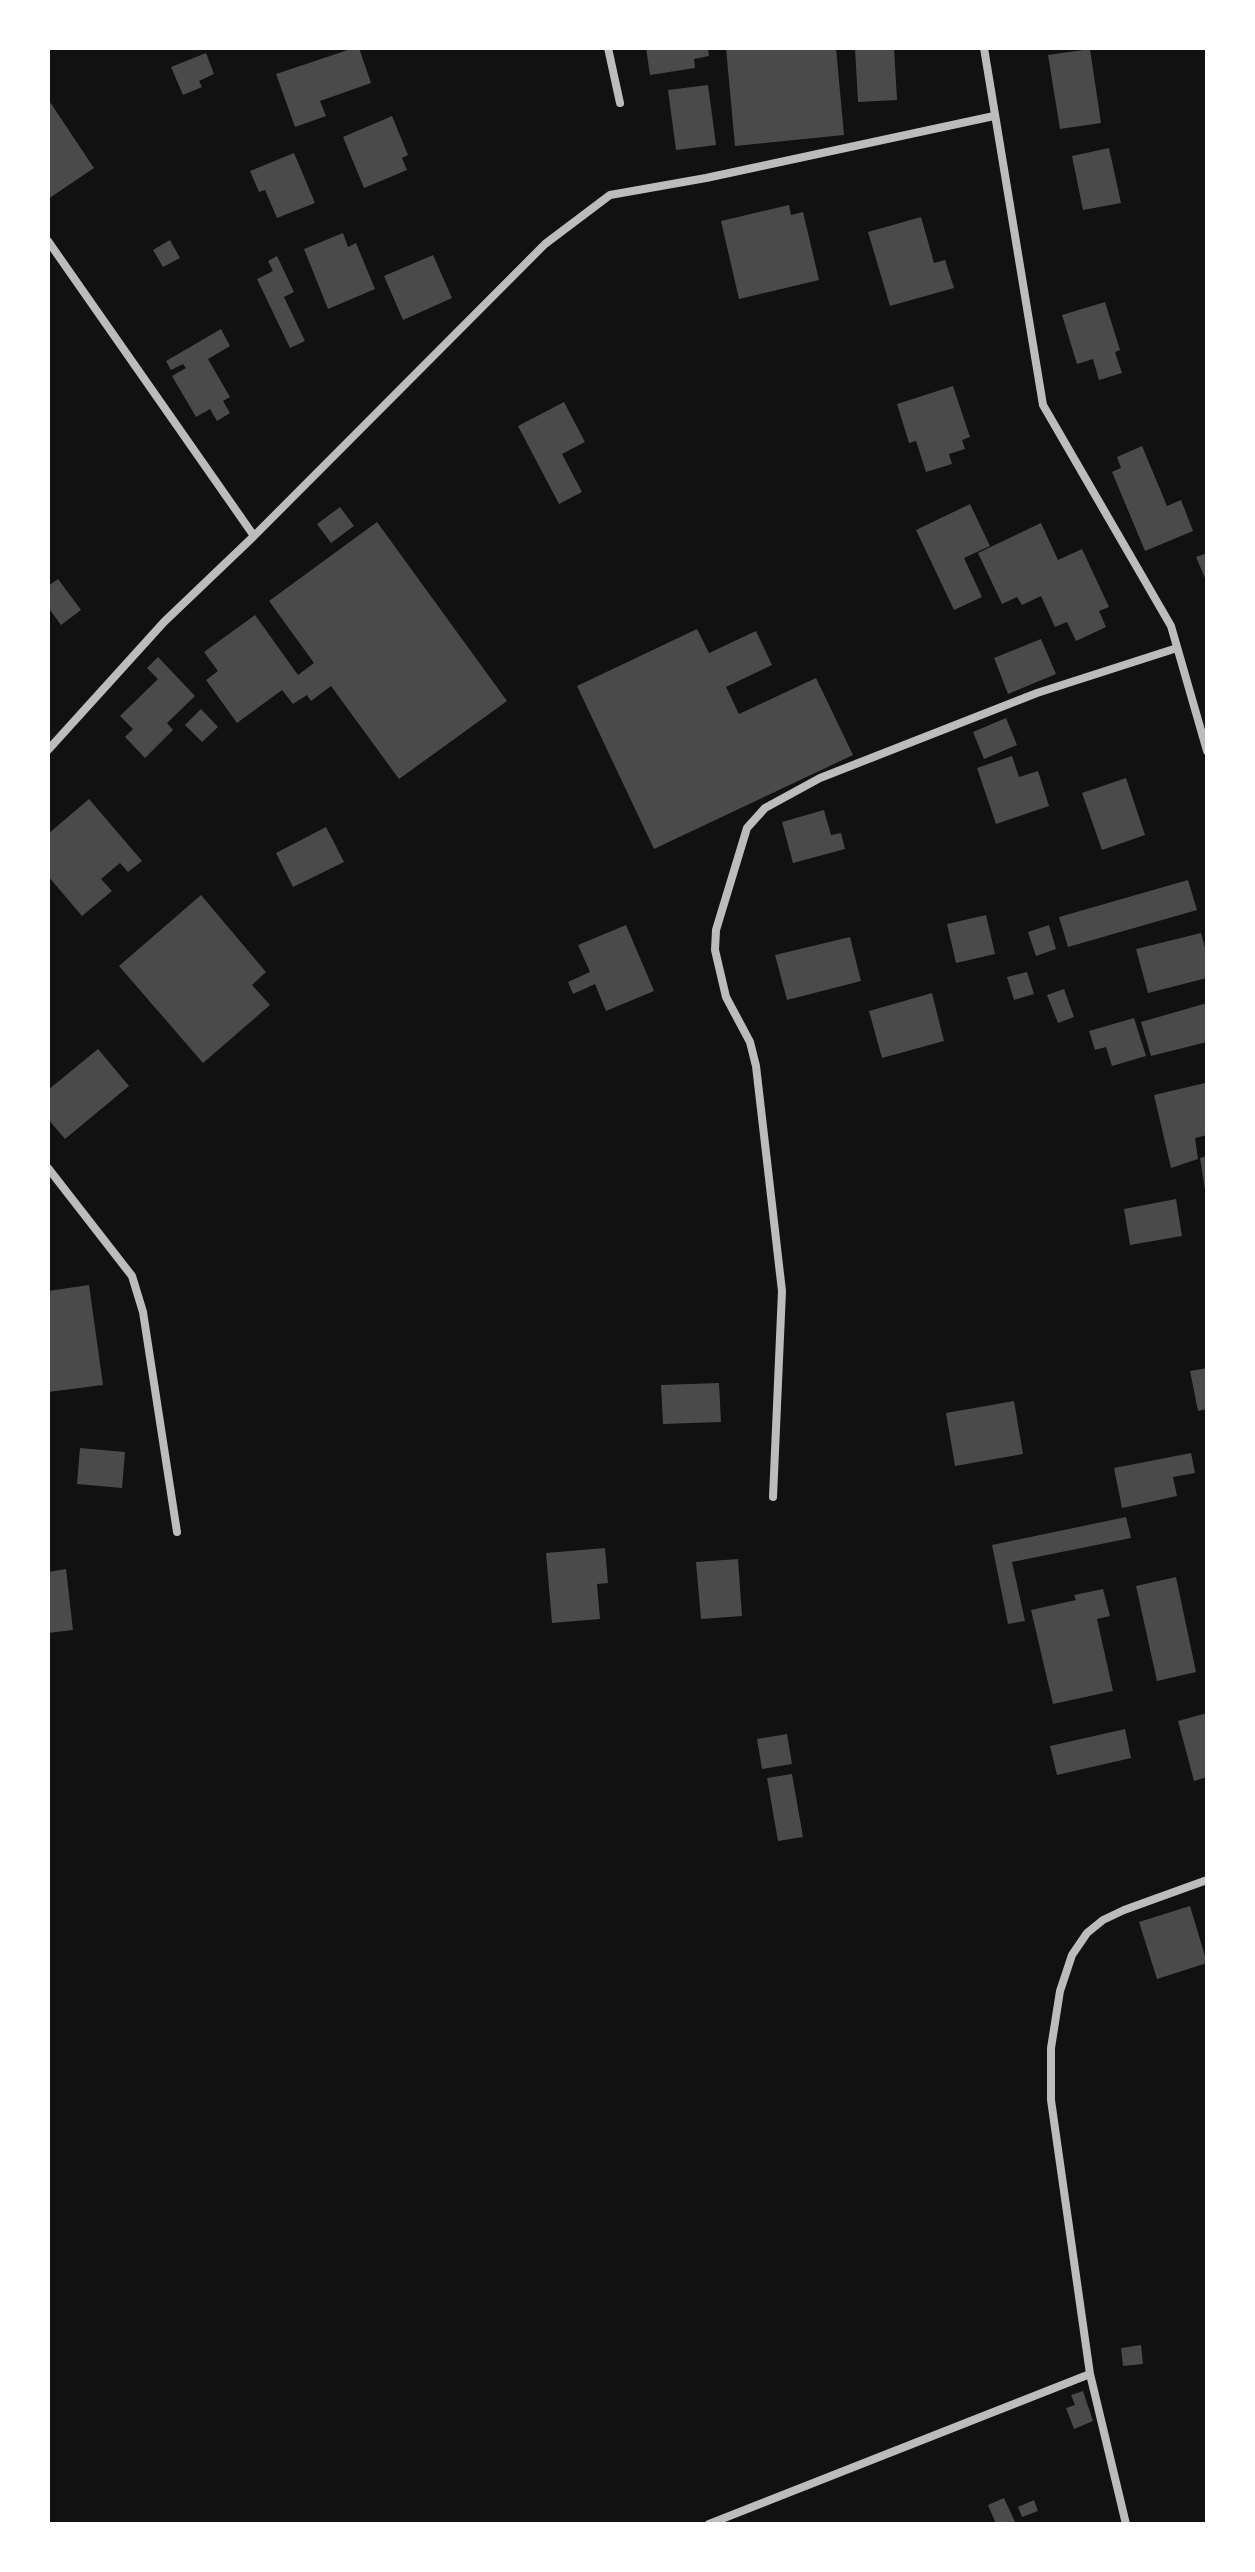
<!DOCTYPE html>
<style>
body{margin:0}
#map{position:relative;width:1255px;height:2572px;overflow:hidden;background:#111;font-family:"Noto Serif",serif}
canvas{display:block}
.frame{position:absolute;inset:0;border:50px solid #fff;pointer-events:none}
</style>
<div id="map">
<canvas width="1255" height="2572"></canvas>
<div class="frame"></div>
</div>
<script>
const c = document.querySelector('canvas').getContext('2d');
c.lineJoin = 'round';
function fill(path, color) { c.fillStyle = color; c.fill(path, 'evenodd'); }
function stroke(path, color, width, dash) { c.strokeStyle = color; c.lineWidth = width; c.lineCap = dash ? 'butt' : 'round'; c.setLineDash(dash || []); c.stroke(path); }
fill(new Path2D(`
 M354,48H359L371,83L320,101L326,116L295,127L276,74Z
 M646,48H708L709,56L694,59L695,68L650,75Z
 M726,48H836L844,135L735,146Z
 M855,48H894L897,100L858,102Z
 M1090,49L1101,123L1060,129L1048,55Z
 M206,53L214,74L199,81L202,87L183,95L171,67Z
 M708,85L716,145L676,150L668,90Z
 M48,99L94,168L48,199Z
 M392,116L408,155L402,158L407,170L364,188L343,137Z
 M1109,148L1121,203L1083,210L1072,156Z
 M294,153L315,203L277,218L265,190L259,192L250,171Z
 M789,205L791,215L803,212L819,280L739,299L721,221Z
 M921,217L934,263L945,260L954,288L890,306L868,232Z
 M343,233L348,247L356,243L375,289L328,309L304,249Z
 M170,240L180,258L163,267L153,250Z
 M433,255L452,298L403,320L384,276Z
 M277,256L294,292L284,297L305,341L290,348L257,279L273,271L268,261Z
 M1105,302L1120,350L1115,352L1122,373L1099,380L1093,359L1077,364L1062,315Z
 M221,329L230,346L208,359L230,397L223,401L230,413L217,421L210,409L196,417L172,376L186,368L183,364L171,370L166,361Z
 M953,386L970,437L962,440L965,449L949,454L952,464L926,472L916,441L909,443L897,404Z
 M564,402L585,442L562,454L582,492L559,504L518,426Z
 M1142,446L1167,506L1181,500L1193,531L1145,551L1112,472L1121,468L1117,457Z
 M970,504L990,546L964,558L982,597L954,610L916,530Z
 M340,507L354,526L331,543L317,524Z
 M377,522L507,701L399,779L331,686L311,701L307,695L293,704L282,690L237,723L206,680L218,671L204,652L255,615L298,675L314,663L269,601Z
 M1041,523L1058,560L1082,549L1109,607L1099,611L1106,627L1076,641L1067,622L1055,627L1041,596L1022,605L1017,597L1002,604L978,553Z
 M1207,553V583L1196,557Z
 M58,579L81,610L61,625L48,607V586Z
 M697,629L709,653L756,631L772,665L726,687L739,714L816,678L853,755L654,849L577,686Z
 M1041,639L1056,674L1008,694L994,658Z
 M158,657L195,696L167,723L173,730L145,758L125,737L133,729L120,716L158,679L147,668Z
 M201,709L218,727L202,742L185,725Z
 M1006,718L1017,745L984,759L973,732Z
 M1012,756L1019,777L1038,771L1049,806L996,824L977,768Z
 M1126,778L1145,835L1102,850L1082,793Z
 M89,799L142,861L128,872L120,863L101,879L112,891L82,916L48,876V834Z
 M824,810L831,835L841,833L845,849L793,863L782,822Z
 M326,827L344,862L293,887L276,853Z
 M1188,880L1197,910L1068,947L1059,917Z
 M201,895L266,972L252,985L270,1005L203,1063L119,966Z
 M986,915L995,954L956,963L947,924Z
 M626,925L654,991L606,1011L595,984L573,994L568,982L590,972L578,945Z
 M1049,925L1056,949L1036,956L1028,932Z
 M1201,933L1207,955V978L1148,993L1136,949Z
 M850,937L861,981L787,1000L775,955Z
 M1027,972L1034,994L1014,1000L1007,977Z
 M1064,989L1074,1017L1058,1023L1047,995Z
 M932,993L944,1041L882,1058L869,1011Z
 M1207,1003V1042L1151,1056L1141,1022Z
 M1134,1018L1146,1056L1112,1066L1106,1047L1095,1050L1089,1031Z
 M98,1049L129,1086L65,1139L48,1119V1090Z
 M1205,1083L1207,1135L1195,1138L1198,1159L1171,1168L1154,1095Z
 M1207,1156V1190H1205L1200,1158Z
 M1176,1199L1182,1236L1130,1245L1124,1209Z
 M89,1285L103,1385L48,1392V1291Z
 M1207,1368V1409L1198,1411L1190,1371Z
 M719,1383L721,1422L663,1424L661,1385Z
 M1014,1401L1023,1454L955,1466L946,1413Z
 M80,1448L125,1452L122,1488L77,1484Z
 M1191,1453L1195,1473L1173,1477L1177,1496L1122,1508L1114,1468Z
 M1126,1517L1131,1538L1012,1562L1025,1621L1008,1624L992,1545Z
 M605,1548L608,1583L597,1584L600,1619L552,1623L546,1553Z
 M738,1559L742,1616L701,1619L696,1562Z
 M66,1569L73,1630L48,1633V1572Z
 M1176,1577L1196,1672L1157,1681L1136,1586Z
 M1103,1589L1110,1616L1097,1619L1113,1691L1053,1704L1031,1610L1076,1600L1074,1595Z
 M1207,1713V1777L1194,1781L1178,1721Z
 M1125,1729L1131,1758L1057,1775L1050,1746Z
 M787,1734L792,1764L762,1769L757,1739Z
 M792,1774L803,1837L778,1841L767,1778Z
 M1190,1906L1207,1963L1157,1979L1139,1922Z
 M1141,2345L1143,2364L1123,2366L1121,2348Z
 M1083,2391L1093,2421L1074,2429L1066,2408L1075,2405L1071,2395Z
 M1004,2498L1016,2524H996L988,2505Z
 M1034,2500L1038,2511L1022,2517L1018,2507Z`), '#4a4a4a');
stroke(new Path2D(`
 M608,48L620,103
 M984,48L1043,405L1171,626L1207,751
 M48,241L254,536
 M48,750L164,622L254,536L545,244L610,195L706,178L994,116
 M48,1168L132,1276L143,1312L177,1532
 M773,1497L782,1291L756,1066L750,1042L726,997L715,950L716,930L747,828L765,808L820,778L1037,693L1177,648
 M709,2524L1090,2374
 M1126,2524L1090,2374L1051,2100V2048L1060,1991L1072,1955L1087,1933L1103,1920L1124,1910L1207,1880`), '#bcbcbc', 8);
</script>
